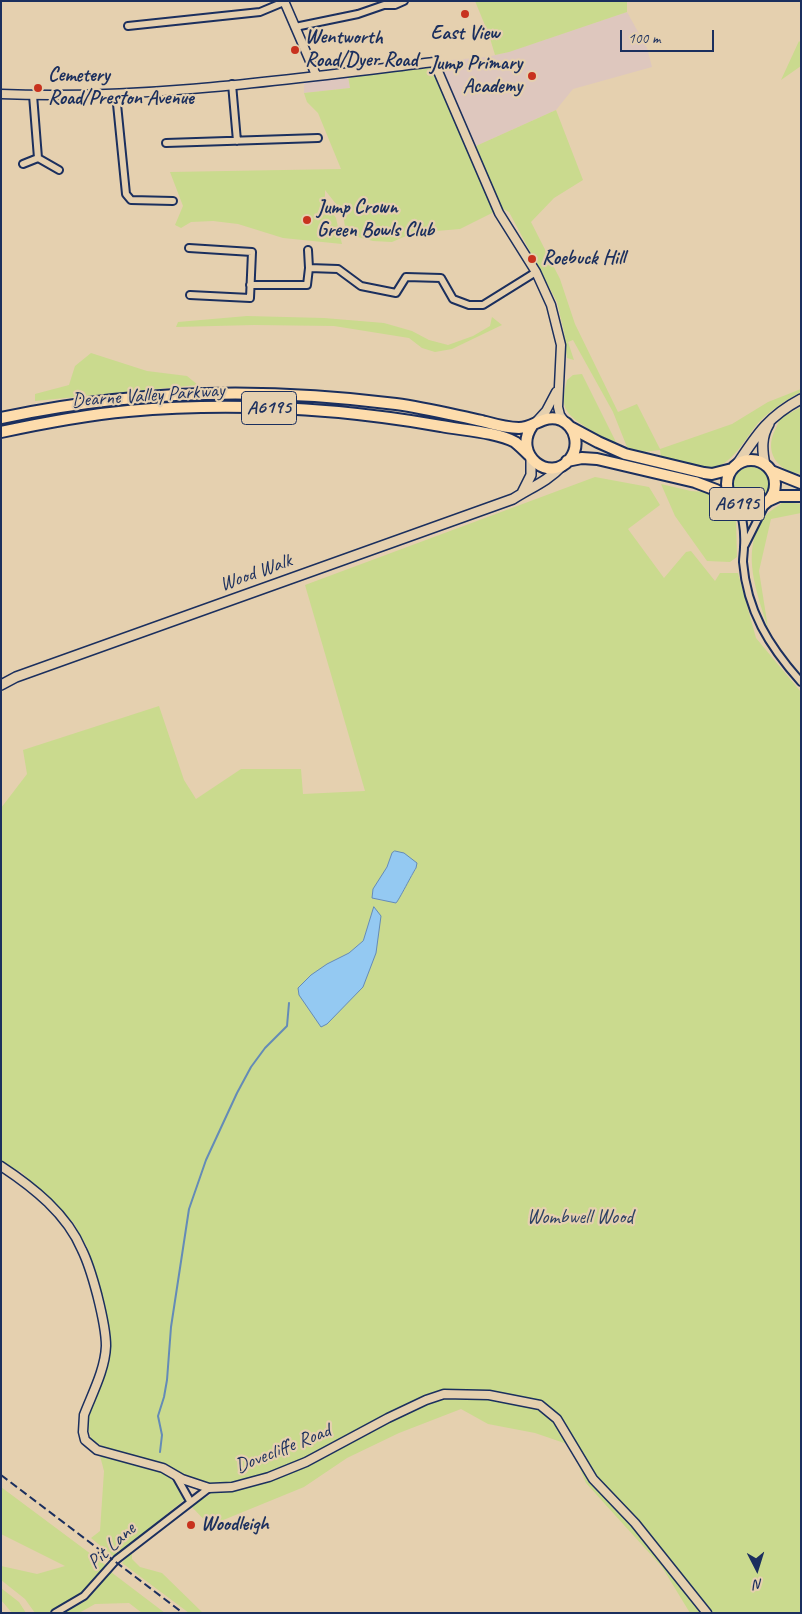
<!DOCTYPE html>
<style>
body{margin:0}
#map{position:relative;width:802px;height:1614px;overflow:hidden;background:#e5d0af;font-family:Caveat,sans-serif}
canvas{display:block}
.frame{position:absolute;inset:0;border:2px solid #1b2f5e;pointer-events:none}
.north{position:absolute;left:732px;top:1544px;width:50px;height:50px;-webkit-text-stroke:4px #e5d0af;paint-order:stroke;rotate:175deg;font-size:14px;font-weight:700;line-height:20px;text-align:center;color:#1b2f5e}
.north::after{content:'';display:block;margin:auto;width:18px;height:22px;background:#1b2f5e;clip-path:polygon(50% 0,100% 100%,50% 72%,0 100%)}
.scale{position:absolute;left:620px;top:30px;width:94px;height:22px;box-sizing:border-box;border:2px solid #1b2f5e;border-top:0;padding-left:6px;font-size:15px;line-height:18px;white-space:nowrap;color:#1b2f5e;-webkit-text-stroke:4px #e5d0af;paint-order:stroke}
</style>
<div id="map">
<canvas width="802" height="1614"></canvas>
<div class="frame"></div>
<div class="north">N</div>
<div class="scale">100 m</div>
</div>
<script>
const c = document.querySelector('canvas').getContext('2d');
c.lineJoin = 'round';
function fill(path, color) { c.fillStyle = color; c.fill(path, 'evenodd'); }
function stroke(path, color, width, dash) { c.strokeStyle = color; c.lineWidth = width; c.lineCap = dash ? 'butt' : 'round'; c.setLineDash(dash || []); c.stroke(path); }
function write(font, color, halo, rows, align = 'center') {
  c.font = font + ' Caveat,sans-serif'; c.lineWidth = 4.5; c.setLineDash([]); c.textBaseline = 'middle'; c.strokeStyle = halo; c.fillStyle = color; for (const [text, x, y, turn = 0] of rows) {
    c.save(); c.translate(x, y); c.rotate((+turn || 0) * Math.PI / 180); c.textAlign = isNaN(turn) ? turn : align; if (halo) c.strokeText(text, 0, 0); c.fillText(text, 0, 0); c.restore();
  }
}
fill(new Path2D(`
 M627,12L647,48L652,67L573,89L556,110L476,146L439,61L487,57L508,52Z
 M348,76L350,88L304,93V82Z`), '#dec7be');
fill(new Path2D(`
 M475,1H627V12L509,52L495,55L489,35Z
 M799,41L801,43V66L781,80Z
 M431,68L494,212L460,229L413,233L392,242L373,241L346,234L343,213L325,190V202L336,218L342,244L283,238L238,224L213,221L191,222L181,228L175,225L183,206L170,172L341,169L318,113L307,102L304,93L350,88L348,76Z
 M556,110L583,180L554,198L531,222L560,279L575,324L618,412L637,404L660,449L732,424L768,402L801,389V392C786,400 772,409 760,421C745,437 732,469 707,468C692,466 676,460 661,457L660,450L642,452L627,447L613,412L573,340L568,342L574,360L567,358L564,332L557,302L509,212L501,208L476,146Z
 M247,316L324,318L384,323L412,331L429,340L448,345L473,336L490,326L492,317L502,325L452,349L435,352L422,348L409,338L334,326L254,325L176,327L178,322Z
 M91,353L147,371L187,376L198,385L35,401V394L69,385L75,366Z
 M582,374L617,444C604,437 574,423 567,411C561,403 565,389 567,380L573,375Z
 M801,407V474C777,471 764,452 775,430C777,426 778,422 781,419C786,414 795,411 801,407Z
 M733 485a18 18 0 1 1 36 0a18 18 0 1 1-36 0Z
 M595,477L649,487L660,505L628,529L664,578L686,552L691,551L715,581L720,573H738L756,638L801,692V1613H690L662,1567L586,1483L570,1445L535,1433L488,1424L461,1409L399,1433L347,1458L304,1487L216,1523L213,1529L190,1505L210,1495L207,1487L116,1455L91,1439L86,1418L105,1373L109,1348L107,1323L97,1278L87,1247L73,1222L20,1171L1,1167V808L27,774L23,750L159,706L184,780L196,799L241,769H301L303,794L365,791L305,585ZM392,853L416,868L402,892L384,901L372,898V893L387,867ZM374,908L363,987L335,1015L327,964L349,953L363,941Z
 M661,484L691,491L706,492L727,507L736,518L737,557L730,562L707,561L675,516Z
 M783,502L801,504V513L771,519L759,571L768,628C757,593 741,554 762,520C766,513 777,507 783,502Z
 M100,1456C121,1463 155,1465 171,1479C176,1484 180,1494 184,1500L114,1557L91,1538L100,1531L104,1471Z
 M1,1487L107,1566L83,1594L48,1613H35L25,1599L1,1580V1566L37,1574L65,1566L1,1534Z
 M132,1551V1559L140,1567L162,1573L203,1613H189L122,1563Z
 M111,1572L165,1613H142L129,1603L95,1604L79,1613H64L87,1600Z
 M1,1588L19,1602L26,1613H12L1,1600Z`), '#cada8e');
const water = new Path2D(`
 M395,851L404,853L417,863L416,868C412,874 399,900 396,903L372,898L373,889L387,867L392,853Z
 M374,907L381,916L376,953L363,987L327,1024L321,1027L299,995L298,988L311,975L327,964L349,953L363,941Z`);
fill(water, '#94c9f2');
stroke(water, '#648bb7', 1);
stroke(new Path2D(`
 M160,1452L162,1435L158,1416L164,1397L167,1380L171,1327L189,1209L206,1160L237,1093L251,1067L265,1048L287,1026L289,1003`), '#648bb7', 2);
const minor = new Path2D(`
 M128,26L260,12L284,2
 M295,27L358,14L384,5H395L404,1
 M232,84L237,141
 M116,94L126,194L131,200L173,201
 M33,95L38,158L59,170
 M166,143L318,138
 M23,164L38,158
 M189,248L252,252L250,298L190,295
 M308,250L309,268
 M250,285H307L309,268L338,269L361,286L396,293L406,277L441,278L453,299L469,305H483L536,272
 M738,505C743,518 745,532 744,547C744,552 743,557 743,562C747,611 769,646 801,682
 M745,545L766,503
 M176,1476L190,1501
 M55,1613L84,1596L117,1559L209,1488`);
const tertiary = new Path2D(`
 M284,1L316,75
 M1,94C144,100 292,79 434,62L499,213L536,272L551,305L561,345L558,407L560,415L565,422
 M536,422L546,411L556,392
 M1,1166C33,1187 67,1214 82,1250C89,1264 93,1279 97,1294C101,1310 106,1329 106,1346C105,1370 92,1394 84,1415L83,1432L85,1440L97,1450L163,1468L182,1479L209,1488L232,1487L269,1477L306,1462L388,1418L426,1400L444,1394L489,1395L540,1405L557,1419L593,1479L635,1523L707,1613`);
const secondary = new Path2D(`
 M765,465C762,450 761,437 769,424
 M736,466C756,436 767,417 801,399
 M522,493L531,475V458
 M1,685L16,677L513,499C530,488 548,481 562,466`);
const trunk = new Path2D(`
 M1,418C131,390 264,387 396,404C425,408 453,415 482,421C493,424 506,428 519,428C534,428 545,413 561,420C576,427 580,446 570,459C550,484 512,455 532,426
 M570,427L598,442L625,454L704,473L712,474L732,469
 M1,432C43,423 85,415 128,411C233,402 338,408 441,426C461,430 497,432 515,442C520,446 524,450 529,455
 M727 484a24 24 0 1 1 48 0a24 24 0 1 1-48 0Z
 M567,461L582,458L597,459L695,482L716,490L735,503
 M771,471L801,483
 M768,501L779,496H801`);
stroke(minor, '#1b2f5e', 10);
stroke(tertiary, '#1b2f5e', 11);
stroke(secondary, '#1b2f5e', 12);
stroke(trunk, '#1b2f5e', 14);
stroke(minor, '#e5d0af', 6);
stroke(tertiary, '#e5d0af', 8);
stroke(secondary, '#e5d0af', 9);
stroke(trunk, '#fddcac', 10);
stroke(new Path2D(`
 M1,1475L183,1613`), '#1b2f5e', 2, [8, 4]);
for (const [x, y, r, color] of [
 [465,14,5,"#c8321e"],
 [295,50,5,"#c8321e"],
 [532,76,5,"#c8321e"],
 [38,88,5,"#c8321e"],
 [307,220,5,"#c8321e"],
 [532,259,5,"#c8321e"],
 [191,1525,5,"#c8321e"]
]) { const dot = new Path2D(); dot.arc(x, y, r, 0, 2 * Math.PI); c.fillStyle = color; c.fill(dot); stroke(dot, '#e5d0af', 2); }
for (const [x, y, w] of [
 [269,408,55],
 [737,504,55]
]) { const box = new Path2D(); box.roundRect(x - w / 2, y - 16.5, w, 33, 4); c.fillStyle = '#e5d0af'; c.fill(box); stroke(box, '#1b2f5e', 1); }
write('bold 19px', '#1b2f5e', null, [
 ["A6195",269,408],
 ["A6195",737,504]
]);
write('bold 20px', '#1b2f5e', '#e5d0af', [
 ["East View",465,34,"center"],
 ["Wentworth",305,38],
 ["Road/Dyer Road",305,61],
 ["Jump Primary",522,64,"right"],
 ["Academy",522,87,"right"],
 ["Cemetery",48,76],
 ["Road/Preston Avenue",48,99],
 ["Jump Crown",317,208],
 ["Green Bowls Club",317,231],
 ["Roebuck Hill",542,259],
 ["Woodleigh",201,1525]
], 'left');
write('20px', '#1b2f5e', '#e5d0af', [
 ["Dearne Valley Parkway",148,396,-4],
 ["Wood Walk",256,573,-20],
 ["Dovecliffe Road",283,1449,-22],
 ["Pit Lane",112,1546,-43]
]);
write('20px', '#2c4063', '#e5d0af', [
 ["Wombwell Wood",580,1218]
]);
</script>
